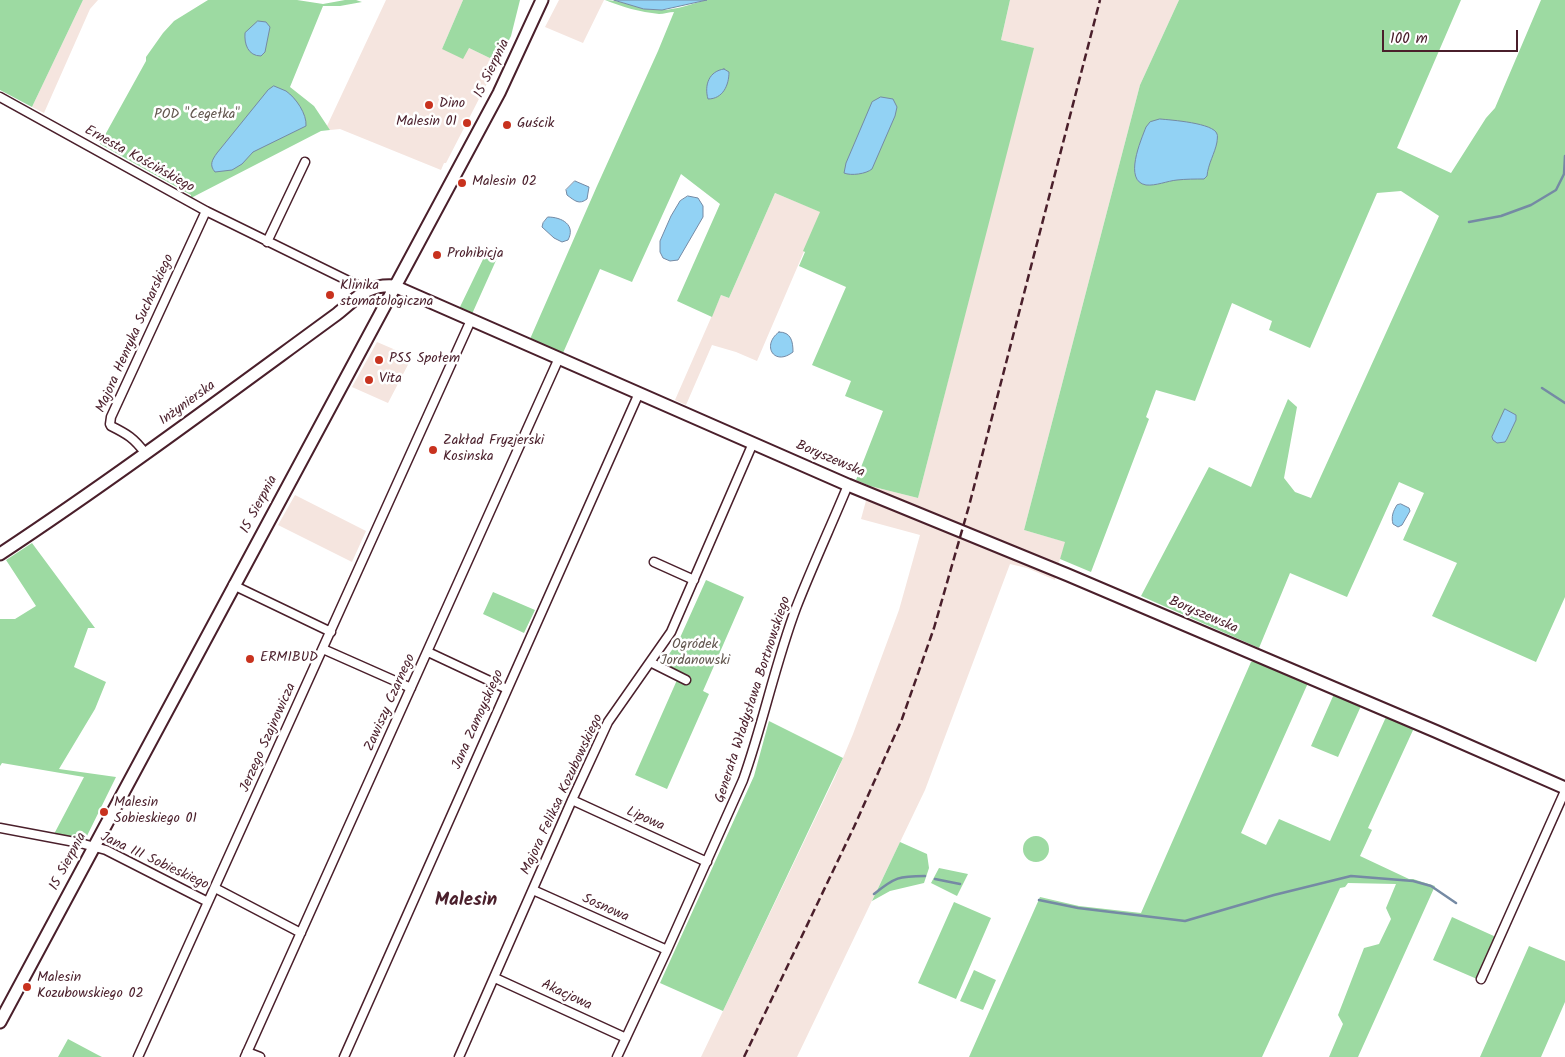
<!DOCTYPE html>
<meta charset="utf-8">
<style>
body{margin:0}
#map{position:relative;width:1565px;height:1057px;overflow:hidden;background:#fff;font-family:Kalam,sans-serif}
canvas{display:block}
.scale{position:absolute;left:1382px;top:30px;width:136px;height:22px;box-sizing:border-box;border:2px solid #4a1f2b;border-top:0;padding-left:6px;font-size:15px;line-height:18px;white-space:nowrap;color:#4a1f2b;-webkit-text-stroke:4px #fff;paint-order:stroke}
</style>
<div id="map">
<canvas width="1565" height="1057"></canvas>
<div class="scale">100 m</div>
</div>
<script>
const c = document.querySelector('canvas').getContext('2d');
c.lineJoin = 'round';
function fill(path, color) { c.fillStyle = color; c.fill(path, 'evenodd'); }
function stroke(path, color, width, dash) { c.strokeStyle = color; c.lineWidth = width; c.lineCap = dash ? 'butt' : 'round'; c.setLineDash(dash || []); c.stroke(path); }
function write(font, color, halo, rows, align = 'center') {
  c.font = font + ' Kalam,sans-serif'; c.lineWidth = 5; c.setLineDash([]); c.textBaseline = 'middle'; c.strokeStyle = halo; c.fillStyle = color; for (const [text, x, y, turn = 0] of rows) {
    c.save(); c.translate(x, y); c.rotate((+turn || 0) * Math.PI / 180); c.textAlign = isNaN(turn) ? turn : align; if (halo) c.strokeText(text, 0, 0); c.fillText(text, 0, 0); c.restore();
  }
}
fill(new Path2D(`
 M83,0H98L90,9L44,113L32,107Z
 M386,0H463L442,49L469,48L498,62L446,163H444L441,170L340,129L330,130L327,126Z
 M559,0H604L583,43L545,27Z
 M1010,0H1179L1140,85L1024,530L1066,542L1058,565L981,534L967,527L957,525L1056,576L1055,580L1027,568L1010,564L925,790L797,1057H701L835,777L853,734L899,610L920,535L861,519L870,486L918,498L1033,48L1001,40Z
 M775,193L821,212L757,361L736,352L712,345L686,405L675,400L721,295L729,298Z
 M377,342L412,357L388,403L352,387Z
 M295,495L366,531L352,562L278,525Z`), '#f5e5df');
fill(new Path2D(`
 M0,0H83L32,107L0,90Z
 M208,0H297L323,4L345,0H356L362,2L340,6H323L290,87L314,106L330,130L321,131L191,198V195L100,144L146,61V57L163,33L174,21Z
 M463,0H520L511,36L498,62L469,48L463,59L442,49Z
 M605,0C624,0 642,11 662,10C676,10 694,3 707,0H1010L1001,40L1034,48L918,498L870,486L856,480L883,411L845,396L851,381L812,365L846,287L799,266L805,252L803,251L820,212L775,193L729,298L721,295L712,317L677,301L720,204L681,174L632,282L600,269L563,353L530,339L597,186L658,51L674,12C669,12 664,14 659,14C640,12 622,7 605,0Z
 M1179,0H1461L1397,148L1451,173L1486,118L1495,108L1541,0H1565V597L1536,662L1432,616L1457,563L1403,540L1424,493L1399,482L1347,597L1290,573L1259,648L1141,596L1209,467L1251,487L1288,399L1297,407L1284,478L1295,492L1311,498L1439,216L1401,191L1377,193L1310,348L1269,330L1272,321L1232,303L1195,401L1156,390L1146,417L1149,419L1091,572L1060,559L1065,542L1024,530L1140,85Z
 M487,251L498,256L472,314L459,309Z
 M32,543L95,628H88L74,667L106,682L95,709L59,769L116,777L84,842L53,836L84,777L2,763L0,766V619H15L36,606L6,560Z
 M706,580L744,597L703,691L709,694L667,789L635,775L677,680L688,684L691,677L662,664L679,640Z
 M493,592L535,610L524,633L483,614Z
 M1256,660L1308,683L1241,833L1266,845L1279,819L1330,841L1386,717L1414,728L1368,828L1372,830L1360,856L1409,879H1413L1435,886L1358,1057H1329L1343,1024L1338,1015L1364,948L1379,944L1391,919L1386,908L1396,884L1348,883L1345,887L1340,888L1262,1057H969L1040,897L1079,906L1141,913L1251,662Z
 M1334,694L1361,706L1338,757L1311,746Z
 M769,721L843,758L723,1011L660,983L754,776Z
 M1023 849a13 13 0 1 1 26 0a13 13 0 1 1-26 0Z
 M900,842L927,854L929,868L924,883L890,891L872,901Z
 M939,868L968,874L957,896L931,883Z
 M954,902L991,918L956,999L918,983Z
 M1452,917L1496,937L1477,979L1433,960Z
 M1529,946L1565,961V1002L1541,1057H1480Z
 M974,970L996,980L983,1010L960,1001Z
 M68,1039L98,1055L102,1057H58Z`), '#9ddaa2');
const water = new Path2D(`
 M614,0H707L662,10L644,9Z
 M258,21L266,22L270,27L265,52L261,56C248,56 244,44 245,33Z
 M724,69L729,72C729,85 723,99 708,99C704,85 709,71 724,69Z
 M274,86C278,88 282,89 286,91C296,98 307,114 306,126L253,152L242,164L232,170L215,172C209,165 212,160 217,153L268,90Z
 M881,97L893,99L897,107L895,116L872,169C866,174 851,176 844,173L846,163L872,102Z
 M1160,119C1171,120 1214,123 1217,134C1218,135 1217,141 1217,142C1215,153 1208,164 1207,176L1204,179C1195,179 1186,179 1177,180C1167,181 1156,186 1146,185C1123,181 1141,140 1146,127L1150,122Z
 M575,181L589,187L587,199C579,205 575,201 567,195L566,190Z
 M688,196L698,198L703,206V217L678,260L670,261L663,258L660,252V241L671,216L680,201Z
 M548,217C562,217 576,225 568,240L562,242L554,238L542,227L543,223Z
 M779,332C791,332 793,341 793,352C774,367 761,345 779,332Z
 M1505,409L1516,415V420L1507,439L1505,442L1497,443L1493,440L1492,437Z
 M1401,504L1409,508L1410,511L1402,525L1398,527L1393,524C1391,517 1393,511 1397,505Z`);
fill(water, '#92d2f4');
stroke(water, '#758aa4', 1);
stroke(new Path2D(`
 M1469,222L1501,216L1531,205L1556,190L1564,174L1565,156
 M1542,388L1565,403
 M935,879L960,884
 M874,894C895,877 899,876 925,876
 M1039,900L1078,908L1185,921L1274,895L1351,876L1413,881L1431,886L1456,903`), '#758aa4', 2.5);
const street = new Path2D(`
 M0,97L206,211L367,290
 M267,242L305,162
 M145,453C134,438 127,434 111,426L110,424L111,417L206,211
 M654,562L694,580
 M233,585L331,632
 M323,649L411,688
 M428,652L507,689
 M650,662L686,680
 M572,800L707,862
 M0,828L80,843L106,850L208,902
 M215,888L301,933
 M533,890L667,950
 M495,978L626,1038
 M1481,979L1565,791
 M247,1052L260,1057
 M138,1057L471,320
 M245,1057L559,358
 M344,1057L639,393
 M459,1057L572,800L608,722L671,632L753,443
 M617,1057L667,950L743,780C763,724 775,664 796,608C812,567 831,526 848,485`);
const secondary = new Path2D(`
 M0,554C115,478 226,395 337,314C357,298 367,284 394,286L848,485L1068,575L1435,731L1565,788
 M0,1022L499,93L542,0`);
stroke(street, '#4a1f2b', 11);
stroke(secondary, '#4a1f2b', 15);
stroke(street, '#fff', 8);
stroke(secondary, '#fff', 11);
stroke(new Path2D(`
 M744,1057L854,827L902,719L934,628L969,506L1100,0`), '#4a1f2b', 2.5, [8, 4]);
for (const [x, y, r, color] of [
 [429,105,5,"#c8321e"],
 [467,123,5,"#c8321e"],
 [507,125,5,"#c8321e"],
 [462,183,5,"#c8321e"],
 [437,255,5,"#c8321e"],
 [330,295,5,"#c8321e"],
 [379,360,5,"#c8321e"],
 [369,380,5,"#c8321e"],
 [433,450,5,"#c8321e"],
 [250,659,5,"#c8321e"],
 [104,812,5,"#c8321e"],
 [27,987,5,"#c8321e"]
]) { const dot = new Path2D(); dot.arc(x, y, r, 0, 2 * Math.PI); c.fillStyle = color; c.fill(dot); stroke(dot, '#fff', 2); }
write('14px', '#4a1f2b', '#fff', [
 ["15 Sierpnia",493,69,-64],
 ["Ernesta Kościńskiego",139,160,29],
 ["Majora Henryka Sucharskiego",136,334,-66],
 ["Inżynierska",188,404,-36],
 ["Boryszewska",830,460,23],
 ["15 Sierpnia",260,505,-62],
 ["Boryszewska",1203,616,23],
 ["Generała Władysława Bortnowskiego",754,700,-72],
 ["Zawiszy Czarnego",391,703,-66],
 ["Jana Zamoyskiego",479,720,-66],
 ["Jerzego Szajnowicza",269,738,-66],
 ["Majora Feliksa Kozubowskiego",563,795,-65],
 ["Lipowa",645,820,24],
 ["15 Sierpnia",69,862,-62],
 ["Jana III Sobieskiego",154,862,25],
 ["Sosnowa",605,909,24],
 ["Akacjowa",566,996,25]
]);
write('14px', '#4a1f2b', '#fff', [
 ["Dino",439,105],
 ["Malesin 01",457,123,"right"],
 ["Guścik",517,125],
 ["Malesin 02",472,183],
 ["Prohibicja",447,255],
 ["Klinika",340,287],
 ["stomatologiczna",340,303],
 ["PSS Społem",389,360],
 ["Vita",379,380],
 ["Zakład Fryzjerski",443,442],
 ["Kosinska",443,458],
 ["ERMIBUD",260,659],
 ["Malesin",114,804],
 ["Sobieskiego 01",114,820],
 ["Malesin",37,979],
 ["Kozubowskiego 02",37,995]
], 'left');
write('14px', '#63574f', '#fff', [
 ["POD \"Cegełka\"",197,116],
 ["Ogródek",695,646],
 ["Jordanowski",695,662]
]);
write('bold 19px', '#4a1f2b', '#fff', [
 ["Malesin",466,902]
]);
</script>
